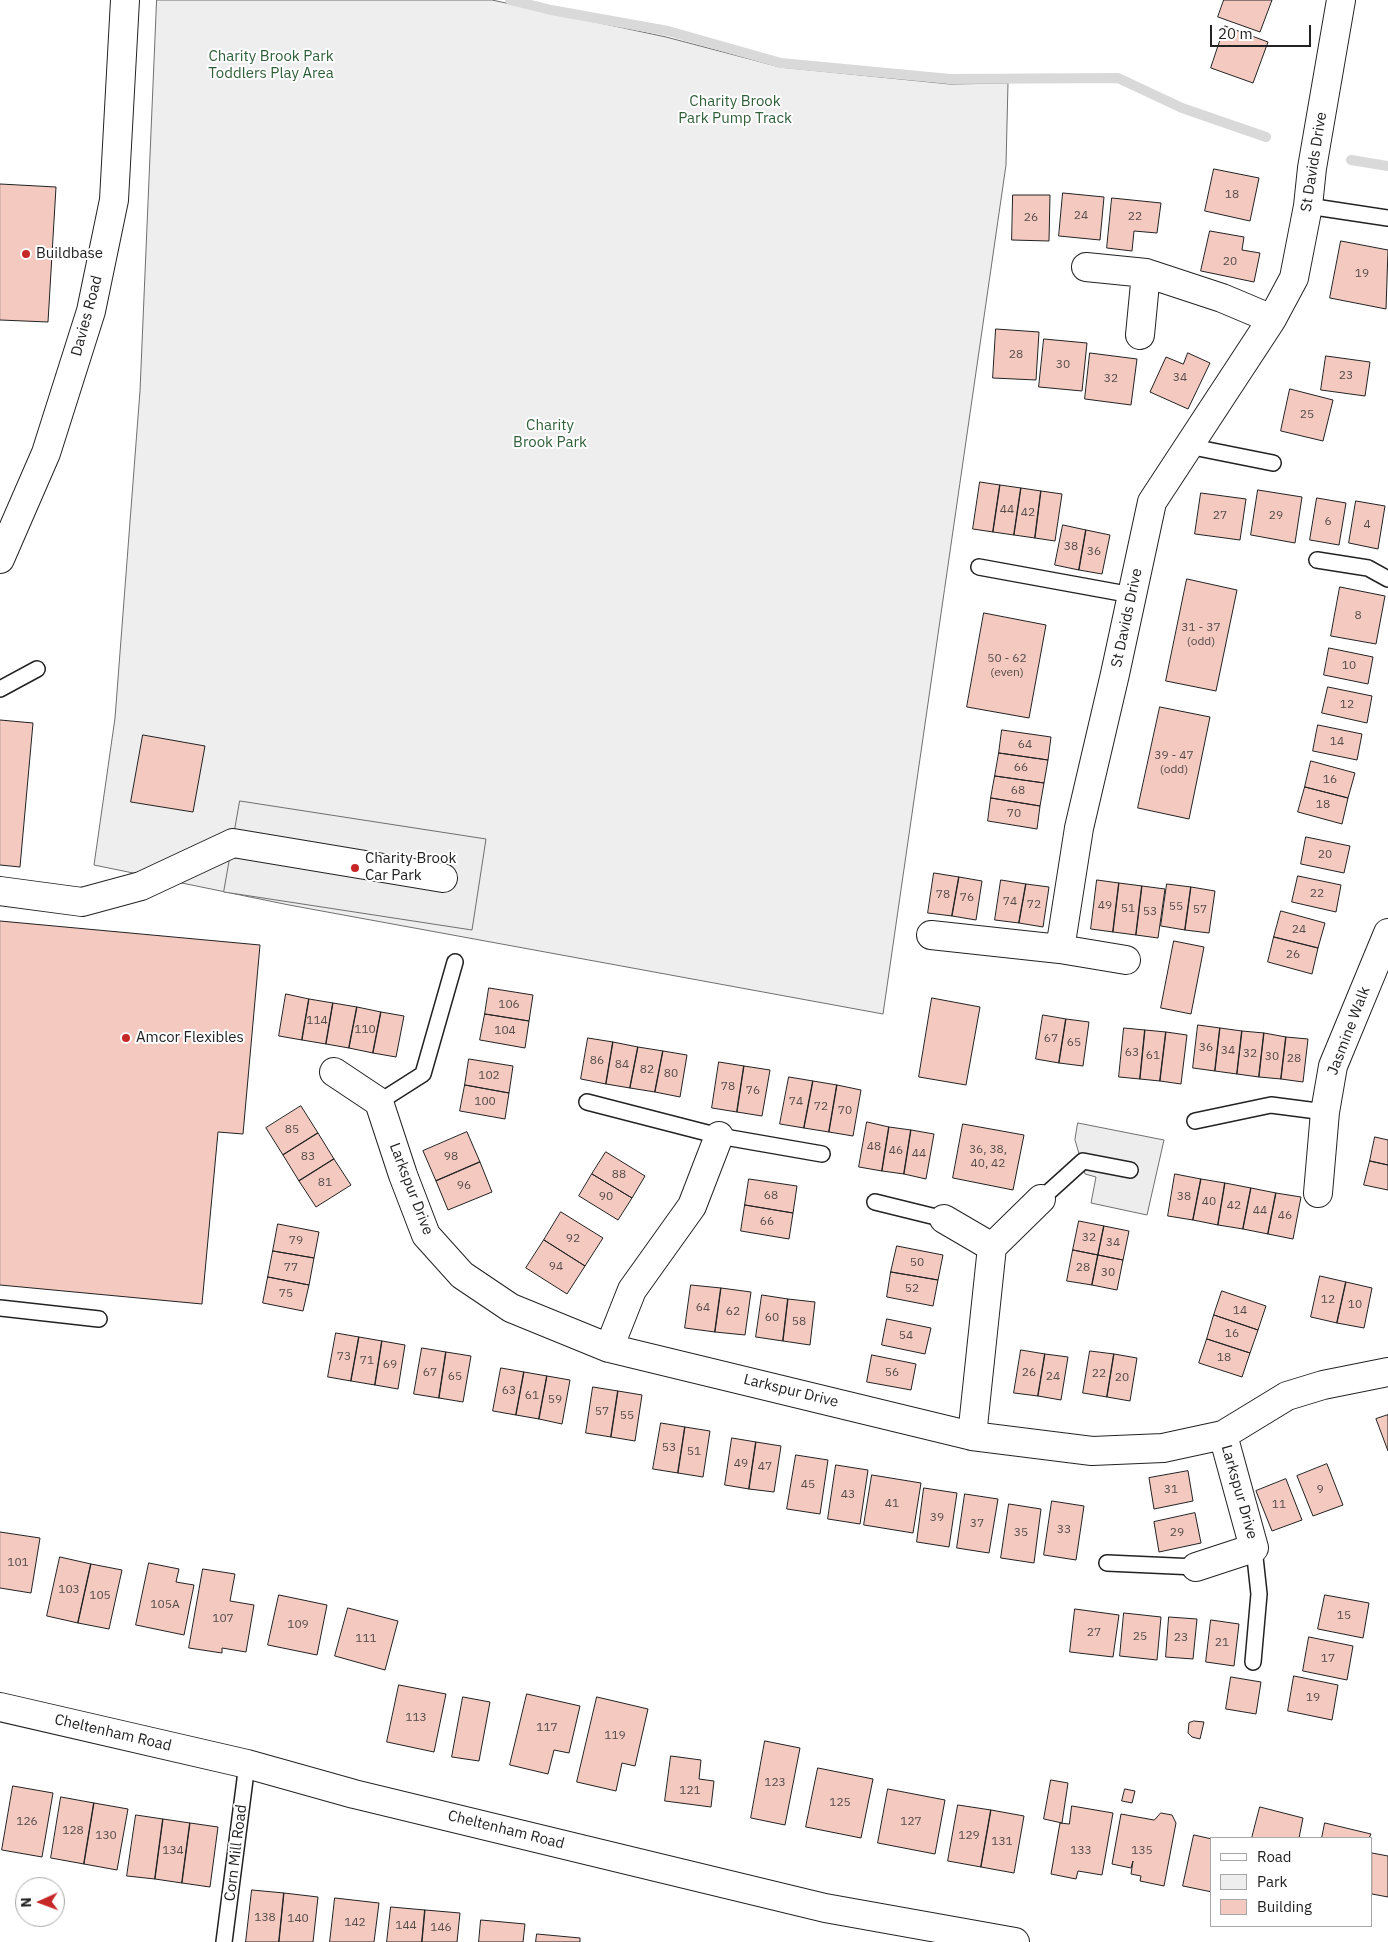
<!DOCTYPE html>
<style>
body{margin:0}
#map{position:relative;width:1388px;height:1942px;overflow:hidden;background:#fff;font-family:"IBM Plex Sans",sans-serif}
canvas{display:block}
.legend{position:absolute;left:1210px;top:1837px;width:162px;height:90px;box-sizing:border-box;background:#fff;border:1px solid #a7a7a7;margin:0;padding:6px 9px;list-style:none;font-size:15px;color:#222}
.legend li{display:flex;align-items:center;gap:10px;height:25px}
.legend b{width:25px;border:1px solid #a7a7a7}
.north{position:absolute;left:15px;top:1877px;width:50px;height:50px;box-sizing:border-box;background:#fff;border:1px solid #a7a7a7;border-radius:50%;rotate:268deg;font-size:14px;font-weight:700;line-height:20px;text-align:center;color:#222}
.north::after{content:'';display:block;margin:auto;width:18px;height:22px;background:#c62828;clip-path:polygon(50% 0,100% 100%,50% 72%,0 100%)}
.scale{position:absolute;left:1210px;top:25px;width:101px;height:22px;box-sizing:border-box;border:2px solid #222;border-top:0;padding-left:6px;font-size:15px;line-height:18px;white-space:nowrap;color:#222;-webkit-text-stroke:4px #fff;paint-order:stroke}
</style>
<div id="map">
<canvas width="1388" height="1942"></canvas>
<ul class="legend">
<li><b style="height:6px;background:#fff"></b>Road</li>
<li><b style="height:14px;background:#eee"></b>Park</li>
<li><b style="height:14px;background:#f3c9c0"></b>Building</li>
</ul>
<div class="north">N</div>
<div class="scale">20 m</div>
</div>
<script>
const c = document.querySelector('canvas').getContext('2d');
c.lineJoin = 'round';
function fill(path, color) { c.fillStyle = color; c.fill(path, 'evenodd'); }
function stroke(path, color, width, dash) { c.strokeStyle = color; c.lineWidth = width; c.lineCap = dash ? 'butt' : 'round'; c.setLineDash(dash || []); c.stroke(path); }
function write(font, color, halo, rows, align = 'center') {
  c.font = font + ' "IBM Plex Sans",sans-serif'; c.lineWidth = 4; c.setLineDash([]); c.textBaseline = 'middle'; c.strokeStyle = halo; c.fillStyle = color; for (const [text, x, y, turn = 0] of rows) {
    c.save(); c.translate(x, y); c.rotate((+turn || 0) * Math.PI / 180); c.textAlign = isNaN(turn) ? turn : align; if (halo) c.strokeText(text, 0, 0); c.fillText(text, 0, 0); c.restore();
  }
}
const green = new Path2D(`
 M157,0H492L666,37L780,67L950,84L1008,83L1006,165L883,1014L289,905L94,865L115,718L140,391Z`);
fill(green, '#eee');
stroke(green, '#6f6f6f', 1);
const parking = new Path2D(`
 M240,801L486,839L472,930L224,892Z
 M1078,1123L1164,1140L1147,1215L1091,1203L1096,1177L1085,1174L1075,1140Z`);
fill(parking, '#ededed');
stroke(parking, '#6f6f6f', 1);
stroke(new Path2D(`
 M510,0L551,10L668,31L781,63L950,79L1118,78L1182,108L1266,137
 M1351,160L1388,166`), '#d9d9d9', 10);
const building = new Path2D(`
 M1224,0H1272L1260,32L1218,17Z
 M1225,26L1268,42L1253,83L1211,68Z
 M1214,169L1259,178L1250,221L1205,211Z
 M0,184L56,187L48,322L0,320Z
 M1063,193L1104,197L1100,240L1059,236Z
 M1013,195H1050L1049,241L1012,240Z
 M1112,198L1161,203L1157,233L1134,231L1132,251L1107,248Z
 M1210,231L1244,237L1242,250L1260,253L1254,282L1201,271Z
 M1341,241L1388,250L1386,309L1330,298Z
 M996,329L1039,332L1036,380L993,378Z
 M1044,339L1087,343L1082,391L1039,387Z
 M1090,353L1137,359L1131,405L1085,399Z
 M1188,353L1210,363L1188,409L1150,392L1166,357L1183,364Z
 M1326,356L1370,362L1365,396L1321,390Z
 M1290,389L1333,400L1323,441L1281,431Z
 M980,482L1000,485L993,532L973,529Z
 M1000,485L1021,488L1014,535L993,532Z
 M1021,488L1041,491L1035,538L1014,535Z
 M1258,490L1302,497L1295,543L1251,535Z
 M1041,491L1062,494L1055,541L1035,538Z
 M1201,493L1246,499L1240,540L1195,534Z
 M1317,498L1346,503L1339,545L1310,540Z
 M1356,501L1385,506L1378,549L1349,543Z
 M1063,525L1086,530L1079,570L1055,565Z
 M1086,530L1110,535L1102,574L1079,570Z
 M1187,579L1237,590L1216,691L1166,681Z
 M1340,587L1385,596L1376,644L1331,636Z
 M984,613L1046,625L1029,718L967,707Z
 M1329,648L1373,657L1368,684L1324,675Z
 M1328,687L1372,696L1367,723L1322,713Z
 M1160,707L1210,717L1189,819L1138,808Z
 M0,720L33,723L20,867L0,865Z
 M1318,725L1362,734L1357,760L1313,751Z
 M1002,730L1051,737L1048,760L999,753Z
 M143,735L205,746L193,812L131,802Z
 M999,753L1048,760L1044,783L995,776Z
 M1311,761L1355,773L1348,798L1305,787Z
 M995,776L1044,783L1040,806L991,798Z
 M1305,787L1348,798L1342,824L1298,812Z
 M991,798L1040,806L1037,829L988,821Z
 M1306,837L1350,846L1344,873L1301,864Z
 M934,873L959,877L952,916L928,913Z
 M1298,876L1341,885L1336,912L1292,902Z
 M959,877L982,881L976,920L952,916Z
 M1001,880L1026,884L1019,923L995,920Z
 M1097,880L1119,883L1113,932L1091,929Z
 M1119,883L1142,886L1136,935L1113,932Z
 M1026,884L1049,887L1043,927L1019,923Z
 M1167,884L1191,887L1185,930L1161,926Z
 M1142,886L1165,889L1158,938L1136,935Z
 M1191,887L1215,891L1209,933L1185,930Z
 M1281,911L1325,923L1318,948L1274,937Z
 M0,921L260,945L243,1134L218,1132L202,1304L0,1285Z
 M1274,937L1318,948L1312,974L1268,962Z
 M1174,941L1204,947L1191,1014L1161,1008Z
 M489,988L533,995L529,1021L485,1014Z
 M286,994L309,999L302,1040L279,1036Z
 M932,998L980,1007L966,1085L919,1077Z
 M309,999L333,1003L326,1044L302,1040Z
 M333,1003L357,1007L349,1048L326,1044Z
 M357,1007L381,1012L373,1053L349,1048Z
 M381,1012L404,1016L396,1057L373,1053Z
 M485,1014L529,1021L525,1048L480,1040Z
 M1043,1015L1066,1019L1059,1063L1036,1059Z
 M1066,1019L1089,1022L1083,1066L1059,1063Z
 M1198,1025L1220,1028L1215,1071L1193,1068Z
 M1124,1028L1145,1030L1140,1079L1119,1077Z
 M1220,1028L1242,1031L1237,1074L1215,1071Z
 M1145,1030L1166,1032L1160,1081L1140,1079Z
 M1242,1031L1264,1033L1259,1077L1237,1074Z
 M1166,1032L1187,1035L1181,1084L1160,1081Z
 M1264,1033L1286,1037L1281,1079L1259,1077Z
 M1286,1037L1308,1039L1303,1082L1281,1079Z
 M588,1038L613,1042L606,1084L581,1079Z
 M613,1042L638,1047L630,1088L606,1084Z
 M638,1047L663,1051L655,1092L630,1088Z
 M663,1051L687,1055L680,1097L655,1092Z
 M469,1059L513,1066L509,1093L465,1085Z
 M719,1062L744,1066L737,1112L712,1108Z
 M744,1066L770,1070L762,1116L737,1112Z
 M789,1077L813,1081L804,1128L780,1124Z
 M813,1081L837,1085L829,1132L804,1128Z
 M465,1085L509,1093L505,1119L460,1111Z
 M837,1085L861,1090L853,1136L829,1132Z
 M301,1106L318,1133L283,1155L266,1128Z
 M867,1122L889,1127L882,1171L859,1167Z
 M963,1124L1024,1135L1013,1190L953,1178Z
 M889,1127L911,1130L904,1174L882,1171Z
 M911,1130L934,1134L926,1179L904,1174Z
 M467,1132L480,1162L436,1181L423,1151Z
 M318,1133L334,1159L299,1181L283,1155Z
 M1375,1137L1388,1140V1165L1370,1161Z
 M606,1152L645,1176L632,1198L592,1174Z
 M334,1159L351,1185L316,1207L299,1181Z
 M1370,1161L1388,1165V1190L1364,1185Z
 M480,1162L492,1192L448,1210L436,1181Z
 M592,1174L632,1198L618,1220L579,1196Z
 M1175,1174L1201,1179L1193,1220L1168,1216Z
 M749,1179L797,1186L793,1213L745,1205Z
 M1201,1179L1225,1183L1218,1225L1193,1220Z
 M1225,1183L1251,1188L1243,1229L1218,1225Z
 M1251,1188L1276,1193L1268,1234L1243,1229Z
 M1276,1193L1301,1197L1293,1239L1268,1234Z
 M745,1205L793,1213L789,1239L741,1231Z
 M561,1212L603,1238L585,1266L544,1240Z
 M1079,1221L1104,1226L1098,1255L1073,1250Z
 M278,1224L319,1232L314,1258L273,1251Z
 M1104,1226L1129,1231L1123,1260L1098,1255Z
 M544,1240L585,1266L567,1294L526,1268Z
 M897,1246L943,1255L938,1280L891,1272Z
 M1073,1250L1098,1255L1092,1285L1067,1281Z
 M273,1251L314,1258L309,1285L268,1277Z
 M1098,1255L1123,1260L1117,1290L1092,1285Z
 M891,1272L938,1280L933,1306L887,1297Z
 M1320,1276L1346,1282L1337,1323L1311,1317Z
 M268,1277L309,1285L303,1311L263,1303Z
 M1346,1282L1372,1288L1364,1328L1337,1323Z
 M691,1285L721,1288L715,1332L685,1328Z
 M721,1288L751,1292L745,1335L715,1332Z
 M1222,1291L1266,1306L1258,1330L1214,1315Z
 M762,1295L788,1299L783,1341L756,1337Z
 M788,1299L815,1302L810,1345L783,1341Z
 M1214,1315L1258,1330L1250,1353L1207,1339Z
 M887,1319L931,1328L925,1354L882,1345Z
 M336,1333L359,1337L351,1381L328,1377Z
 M359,1337L382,1341L375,1385L351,1381Z
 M1207,1339L1250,1353L1242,1377L1199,1363Z
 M382,1341L405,1345L398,1389L375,1385Z
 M422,1348L446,1352L439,1398L414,1394Z
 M1021,1350L1045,1354L1038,1396L1014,1393Z
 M1090,1351L1114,1354L1107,1397L1083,1393Z
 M446,1352L471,1356L463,1402L439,1398Z
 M1045,1354L1068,1357L1061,1400L1038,1396Z
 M1114,1354L1137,1358L1130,1401L1107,1397Z
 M872,1355L916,1364L911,1390L867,1382Z
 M501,1368L524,1372L516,1415L493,1411Z
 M524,1372L547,1376L539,1419L516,1415Z
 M547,1376L570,1380L562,1424L539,1419Z
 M593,1387L618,1391L611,1437L586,1433Z
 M618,1391L642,1395L635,1441L611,1437Z
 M1388,1415V1451L1376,1419Z
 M661,1423L685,1427L678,1473L653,1469Z
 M685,1427L710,1431L703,1477L678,1473Z
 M732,1438L756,1442L749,1489L725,1485Z
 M756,1442L781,1446L774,1492L749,1489Z
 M796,1455L828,1460L820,1514L787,1509Z
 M1327,1464L1343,1505L1313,1516L1297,1476Z
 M836,1465L868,1470L860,1524L828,1519Z
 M1188,1471L1193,1501L1154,1509L1149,1478Z
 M872,1475L921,1483L913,1533L864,1525Z
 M1286,1479L1302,1520L1272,1531L1256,1491Z
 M924,1488L957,1493L949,1547L917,1542Z
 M965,1494L998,1499L989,1553L957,1548Z
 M1052,1501L1084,1506L1076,1560L1044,1555Z
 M1009,1504L1041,1509L1034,1563L1001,1558Z
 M1195,1513L1201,1543L1159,1552L1154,1522Z
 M0,1532L40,1538L31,1593L0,1588Z
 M60,1557L91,1564L78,1623L47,1616Z
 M149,1563L179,1569L176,1582L194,1585L184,1635L136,1625Z
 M91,1564L122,1570L109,1629L78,1623Z
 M203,1569L235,1574L230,1601L254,1605L246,1652L222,1648V1653L189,1648Z
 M279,1595L327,1605L317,1655L268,1645Z
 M1325,1595L1369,1603L1363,1638L1318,1629Z
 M348,1608L398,1621L385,1670L335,1656Z
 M1075,1609L1119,1615L1113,1657L1070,1652Z
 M1124,1613L1161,1617L1157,1660L1120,1656Z
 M1169,1617L1197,1619L1193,1659L1166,1657Z
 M1211,1620L1239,1624L1234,1666L1206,1662Z
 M1309,1637L1353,1646L1347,1680L1303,1671Z
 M1294,1676L1338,1685L1332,1720L1288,1711Z
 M1231,1677L1261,1682L1256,1714L1226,1709Z
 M399,1685L446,1694L434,1752L387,1742Z
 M527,1694L580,1706L569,1753L554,1750L548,1774L510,1765Z
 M463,1697L490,1702L479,1761L452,1757Z
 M597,1697L648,1709L635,1766L622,1763L616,1791L577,1782Z
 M1194,1721L1204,1722L1200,1739L1192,1737L1188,1733L1189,1723Z
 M765,1741L800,1748L785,1825L751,1818Z
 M671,1756L701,1760L699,1779L714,1781L711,1807L665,1801Z
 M818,1768L873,1779L861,1838L806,1827Z
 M1051,1780L1068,1783L1062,1823L1044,1819Z
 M13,1786L53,1793L42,1857L2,1850Z
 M888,1789L945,1800L935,1854L878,1843Z
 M1125,1789L1135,1791L1132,1803L1122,1801Z
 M61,1797L94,1803L84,1864L51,1858Z
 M94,1803L128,1809L117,1870L84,1864Z
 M958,1805L991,1810L981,1867L948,1861Z
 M1072,1806L1113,1813L1102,1875L1078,1871L1076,1879L1051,1874L1060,1823L1069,1824Z
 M1260,1807L1303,1818L1299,1838H1252Z
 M991,1810L1024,1816L1014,1873L981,1867Z
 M1161,1813L1172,1815L1176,1823L1164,1886L1140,1881L1141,1876L1131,1874L1133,1861L1131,1868L1112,1864L1121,1814L1154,1820Z
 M136,1815L163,1819L155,1879L127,1876Z
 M163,1819L190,1823L182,1883L155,1879Z
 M190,1823L218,1827L210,1887L182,1883Z
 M1325,1823L1371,1834L1369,1838H1322Z
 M1194,1835L1212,1839V1892L1183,1886Z
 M1372,1853L1388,1856V1897L1372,1894Z
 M252,1890L284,1893L279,1942H246Z
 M284,1893L318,1897L313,1942H279Z
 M335,1898L379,1903L374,1942H330Z
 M391,1907L425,1910L422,1942H387Z
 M425,1910L460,1913L457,1942H422Z
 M481,1920L525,1924L523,1942H479Z
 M537,1934L580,1938V1942H536Z`);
fill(building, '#f3c9c0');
stroke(building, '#222', 1);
const lane = new Path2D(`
 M1308,206L1388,218
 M1188,446L1273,463
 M1317,560L1368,568L1388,579
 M979,567L1132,595
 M0,689L37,669
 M379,1102L423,1074L455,962
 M587,1102L719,1136L822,1154
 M1195,1121L1271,1105L1325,1112
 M1041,1199L1083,1161L1130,1170
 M875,1202L944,1219
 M0,1308L99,1319
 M1107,1563L1196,1567
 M1253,1662L1259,1594L1254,1548
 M224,1942L247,1764`);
const street = new Path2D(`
 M1086,267L1146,273L1222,298L1272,319
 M1140,335L1146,273
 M0,891L82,902L141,886L233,843L443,878
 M931,935L1060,949L1126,960
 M1060,949L1079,828L1115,674L1152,502L1272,319L1294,278L1308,206L1312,168L1341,0
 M334,1072L379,1102L403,1175L426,1235L462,1275L511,1308L609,1348L972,1436L1092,1451L1163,1448L1223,1435L1287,1396L1323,1385L1388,1372
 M1318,1193L1325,1112L1333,1066L1388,933
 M944,1219L992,1247L972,1436
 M992,1247L1041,1199
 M609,1348L632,1290L692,1206L719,1136
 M1196,1567L1254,1548L1223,1435`);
const secondary = new Path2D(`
 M0,559L46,453L91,311L114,200L125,0`);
const primary = new Path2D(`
 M0,1707L247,1764L354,1794L825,1908L1015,1942`);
stroke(lane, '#222', 18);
stroke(street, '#222', 30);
stroke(secondary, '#222', 30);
stroke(primary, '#222', 30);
stroke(lane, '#fff', 15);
stroke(street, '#fff', 28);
stroke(secondary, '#fff', 28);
stroke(primary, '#fff', 28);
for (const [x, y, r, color] of [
 [26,254,5,"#c62828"],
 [355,868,5,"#c62828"],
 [126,1038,5,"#c62828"]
]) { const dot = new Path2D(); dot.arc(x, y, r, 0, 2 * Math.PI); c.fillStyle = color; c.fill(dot); stroke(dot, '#fff', 2); }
write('12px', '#564c4a', null, [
 ["18",1232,195],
 ["24",1081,216],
 ["22",1135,217],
 ["26",1031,218],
 ["20",1230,262],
 ["19",1362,274],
 ["28",1016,355],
 ["30",1063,365],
 ["23",1346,376],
 ["34",1180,378],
 ["32",1111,379],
 ["25",1307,415],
 ["44",1007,510],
 ["42",1028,513],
 ["27",1220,516],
 ["29",1276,516],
 ["6",1328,522],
 ["4",1367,525],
 ["38",1071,547],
 ["36",1094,552],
 ["8",1358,616],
 ["31 - 37",1201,628],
 ["(odd)",1201,642],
 ["50 - 62",1007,659],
 ["(even)",1007,673],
 ["10",1349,666],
 ["12",1347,705],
 ["14",1337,742],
 ["64",1025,745],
 ["39 - 47",1174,756],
 ["(odd)",1174,770],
 ["66",1021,768],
 ["16",1330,780],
 ["68",1018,791],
 ["18",1323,805],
 ["70",1014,814],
 ["20",1325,855],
 ["22",1317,894],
 ["78",943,895],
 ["76",967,898],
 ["74",1010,902],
 ["72",1034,905],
 ["49",1105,906],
 ["55",1176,907],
 ["51",1128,909],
 ["57",1200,910],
 ["53",1150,912],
 ["24",1299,930],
 ["26",1293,955],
 ["106",509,1005],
 ["114",317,1021],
 ["110",365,1030],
 ["104",505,1031],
 ["67",1051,1039],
 ["65",1074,1043],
 ["36",1206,1048],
 ["34",1228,1051],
 ["63",1132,1053],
 ["32",1250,1054],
 ["61",1153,1056],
 ["30",1272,1057],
 ["28",1294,1059],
 ["86",597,1061],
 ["84",622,1065],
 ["82",647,1070],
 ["80",671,1074],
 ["102",489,1076],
 ["78",728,1087],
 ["76",753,1091],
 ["100",485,1102],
 ["74",796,1102],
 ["72",821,1107],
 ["70",845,1111],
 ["85",292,1130],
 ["48",874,1147],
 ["36, 38,",988,1150],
 ["40, 42",988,1164],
 ["46",896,1151],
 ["44",919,1154],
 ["83",308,1157],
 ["98",451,1157],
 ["88",619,1175],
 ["81",325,1183],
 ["96",464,1186],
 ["68",771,1196],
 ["90",606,1197],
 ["38",1184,1197],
 ["40",1209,1202],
 ["42",1234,1206],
 ["44",1260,1211],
 ["46",1285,1216],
 ["66",767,1222],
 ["32",1089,1238],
 ["92",573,1239],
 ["79",296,1241],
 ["34",1113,1243],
 ["50",917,1263],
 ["94",556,1267],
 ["77",291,1268],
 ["28",1083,1268],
 ["30",1108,1273],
 ["52",912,1289],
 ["75",286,1294],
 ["12",1328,1300],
 ["10",1355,1305],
 ["64",703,1308],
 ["14",1240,1311],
 ["62",733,1312],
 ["60",772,1318],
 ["58",799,1322],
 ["16",1232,1334],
 ["54",906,1336],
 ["73",344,1357],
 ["18",1224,1358],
 ["71",367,1361],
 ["69",390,1365],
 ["67",430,1373],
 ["56",892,1373],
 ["26",1029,1373],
 ["22",1099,1374],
 ["65",455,1377],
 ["24",1053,1377],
 ["20",1122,1378],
 ["63",509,1391],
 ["61",532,1396],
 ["59",555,1400],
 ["57",602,1412],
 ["55",627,1416],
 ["53",669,1448],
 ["51",694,1452],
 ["49",741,1464],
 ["47",765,1467],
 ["45",808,1485],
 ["31",1171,1490],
 ["9",1320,1490],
 ["43",848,1495],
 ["41",892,1504],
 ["11",1279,1505],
 ["39",937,1518],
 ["37",977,1524],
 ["33",1064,1530],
 ["35",1021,1533],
 ["29",1177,1533],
 ["101",18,1563],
 ["103",69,1590],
 ["105",100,1596],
 ["105A",165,1605],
 ["15",1344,1616],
 ["107",223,1619],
 ["109",298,1625],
 ["27",1094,1633],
 ["25",1140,1637],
 ["23",1181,1638],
 ["111",366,1639],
 ["21",1222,1643],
 ["17",1328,1659],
 ["19",1313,1698],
 ["113",416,1718],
 ["117",547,1728],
 ["119",615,1736],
 ["123",775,1783],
 ["121",690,1791],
 ["125",840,1803],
 ["126",27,1822],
 ["127",911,1822],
 ["128",73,1831],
 ["130",106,1836],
 ["129",969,1836],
 ["131",1002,1842],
 ["134",173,1851],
 ["133",1081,1851],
 ["135",1142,1851],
 ["138",265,1918],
 ["140",298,1919],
 ["142",355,1923],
 ["144",406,1926],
 ["146",441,1928]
]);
write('15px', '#2f5e38', '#fff', [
 ["Charity Brook Park",271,57],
 ["Toddlers Play Area",271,74],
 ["Charity Brook",735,102],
 ["Park Pump Track",735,119],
 ["Charity",550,426],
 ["Brook Park",550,443]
]);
write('15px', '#222', '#fff', [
 ["St Davids Drive",1314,162,-81],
 ["Davies Road",87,316,-75],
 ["St Davids Drive",1127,618,-78],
 ["Jasmine Walk",1349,1031,-69],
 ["Larkspur Drive",411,1189,69],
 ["Larkspur Drive",791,1391,14],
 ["Larkspur Drive",1239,1492,74],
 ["Cheltenham Road",113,1733,13],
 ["Cheltenham Road",506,1830,14],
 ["Corn Mill Road",236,1853,-83]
]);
write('15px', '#222', '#fff', [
 ["Buildbase",36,254],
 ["Charity Brook",365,859],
 ["Car Park",365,876],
 ["Amcor Flexibles",136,1038]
], 'left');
</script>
